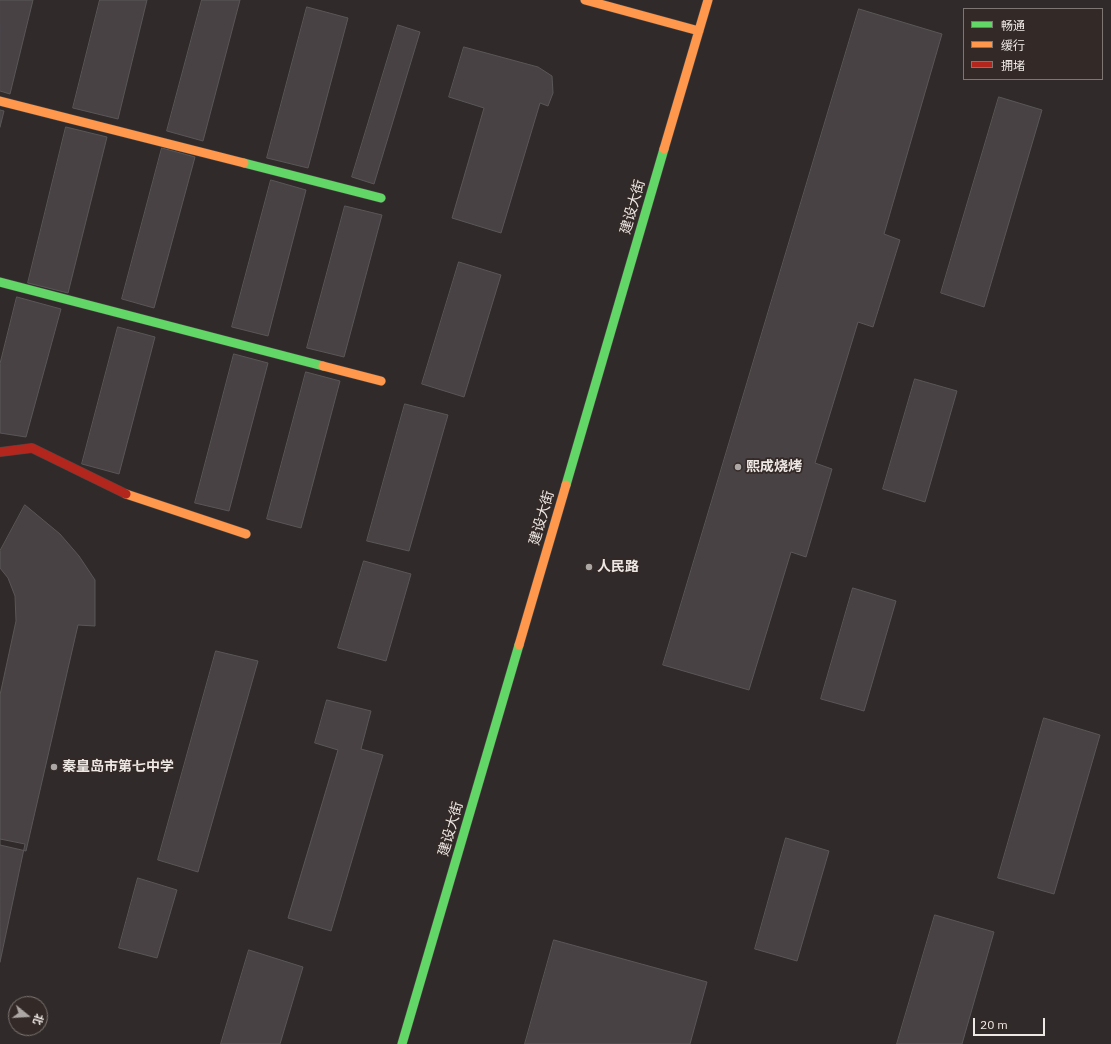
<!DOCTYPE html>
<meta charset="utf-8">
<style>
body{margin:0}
#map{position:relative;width:1111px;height:1044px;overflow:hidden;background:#302b2a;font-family:"IBM Plex Sans","Noto Sans SC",sans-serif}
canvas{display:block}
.legend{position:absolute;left:963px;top:8px;width:140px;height:72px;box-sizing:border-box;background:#332a27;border:1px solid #7e7673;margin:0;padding:5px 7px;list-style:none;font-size:12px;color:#eee8e5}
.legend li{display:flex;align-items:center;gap:8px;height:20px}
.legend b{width:20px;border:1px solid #7e7673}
.north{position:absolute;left:8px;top:996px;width:40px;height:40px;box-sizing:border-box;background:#332a27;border:1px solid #7e7673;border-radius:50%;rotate:108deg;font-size:11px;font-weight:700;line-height:16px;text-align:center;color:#eee8e5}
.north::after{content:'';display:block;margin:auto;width:14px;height:18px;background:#aca6a4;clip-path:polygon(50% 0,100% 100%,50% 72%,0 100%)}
.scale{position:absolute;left:973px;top:1018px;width:72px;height:18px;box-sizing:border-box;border:2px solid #eee8e5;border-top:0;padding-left:5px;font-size:12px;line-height:14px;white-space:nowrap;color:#eee8e5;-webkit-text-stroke:3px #332a27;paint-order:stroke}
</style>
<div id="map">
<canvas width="1111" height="1044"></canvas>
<ul class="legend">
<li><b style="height:5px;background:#63d668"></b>畅通</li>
<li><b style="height:5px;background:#ff974d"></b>缓行</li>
<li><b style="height:5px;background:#b3261e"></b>拥堵</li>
</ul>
<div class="north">北</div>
<div class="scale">20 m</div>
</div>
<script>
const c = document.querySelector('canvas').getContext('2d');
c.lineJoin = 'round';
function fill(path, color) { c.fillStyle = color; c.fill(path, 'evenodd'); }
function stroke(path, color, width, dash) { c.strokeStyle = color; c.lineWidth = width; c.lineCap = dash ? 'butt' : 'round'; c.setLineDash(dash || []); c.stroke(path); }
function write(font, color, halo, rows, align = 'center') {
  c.font = font + ' "IBM Plex Sans","Noto Sans SC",sans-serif'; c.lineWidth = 3.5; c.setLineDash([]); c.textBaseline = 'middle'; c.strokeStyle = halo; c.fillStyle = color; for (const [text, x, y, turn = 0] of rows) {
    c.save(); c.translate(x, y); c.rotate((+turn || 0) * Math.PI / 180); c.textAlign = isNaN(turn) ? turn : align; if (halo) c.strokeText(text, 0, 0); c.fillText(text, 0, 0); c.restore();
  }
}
const building = new Path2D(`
 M0,0H33L10,94L0,91Z
 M100,0H147L118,119L73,108Z
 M202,0H240L203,141L167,131Z
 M307,7L348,18L308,168L267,158Z
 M859,9L942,34L884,234L900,240L873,327L858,322L815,463L832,469L806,557L791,552L749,690L663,665Z
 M398,25L420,32L374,184L352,177Z
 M464,47L538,67L552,76L553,93L548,106L540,103L501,233L452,218L484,108L449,97Z
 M999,97L1042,110L984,307L941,293Z
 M0,110L4,111L0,127Z
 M66,127L107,137L68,293L28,283Z
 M162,148L195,157L154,308L122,299Z
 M271,180L306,190L268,336L232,327Z
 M345,206L382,215L344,357L307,348Z
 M459,262L501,275L464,397L422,384Z
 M17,297L61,309L26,437L0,433V364Z
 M118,327L155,337L119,474L82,464Z
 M234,354L268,363L229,511L195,503Z
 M306,372L340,381L301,528L267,519Z
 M915,379L957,391L925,502L883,489Z
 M405,404L448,415L409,551L367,541Z
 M25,505L60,534L79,556L95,580V626L78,625L26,851L0,845V695L16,621L15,596L8,578L0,568V551Z
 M364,561L411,574L386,661L338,648Z
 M853,588L896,601L864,711L821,699Z
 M216,651L258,661L198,872L158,860Z
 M327,700L371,711L361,749L383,755L331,931L288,918L338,750L315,743Z
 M1044,718L1100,735L1054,894L998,878Z
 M786,838L829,851L797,961L755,949Z
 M0,839L25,844L0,962Z
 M138,878L177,890L157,958L119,948Z
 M935,915L994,932L962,1044H897Z
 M554,940L707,982L690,1044H525Z
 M249,950L303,967L280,1044H221Z`);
fill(building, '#484245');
stroke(building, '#5a5657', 1);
const fast = new Path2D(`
 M244,163L381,198
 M0,282L323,366
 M566,485L664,149
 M402,1044L519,645`);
const slow = new Path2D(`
 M585,0L699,31
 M0,101L244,163
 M664,149L708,0
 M323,366L381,381
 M126,494L246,534
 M519,645L566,485`);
const jam = new Path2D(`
 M0,452L32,448L126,494`);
stroke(fast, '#4b4645', 10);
stroke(slow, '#4b4645', 10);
stroke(jam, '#4b4645', 10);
stroke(fast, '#63d668', 9);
stroke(slow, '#ff974d', 9);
stroke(jam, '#b3261e', 9);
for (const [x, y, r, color] of [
 [738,467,4,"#aca6a4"],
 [589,567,4,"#aca6a4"],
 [54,767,4,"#aca6a4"]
]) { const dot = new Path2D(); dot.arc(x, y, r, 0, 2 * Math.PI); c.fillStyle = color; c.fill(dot); stroke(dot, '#332a27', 1.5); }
write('14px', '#eee8e5', '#332a27', [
 ["建设大街",633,207,-74],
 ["建设大街",542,518,-74],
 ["建设大街",451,829,-74]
]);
write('bold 14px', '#eee8e5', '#332a27', [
 ["熙成烧烤",746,467],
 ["人民路",597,567],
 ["秦皇岛市第七中学",62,767]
], 'left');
</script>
